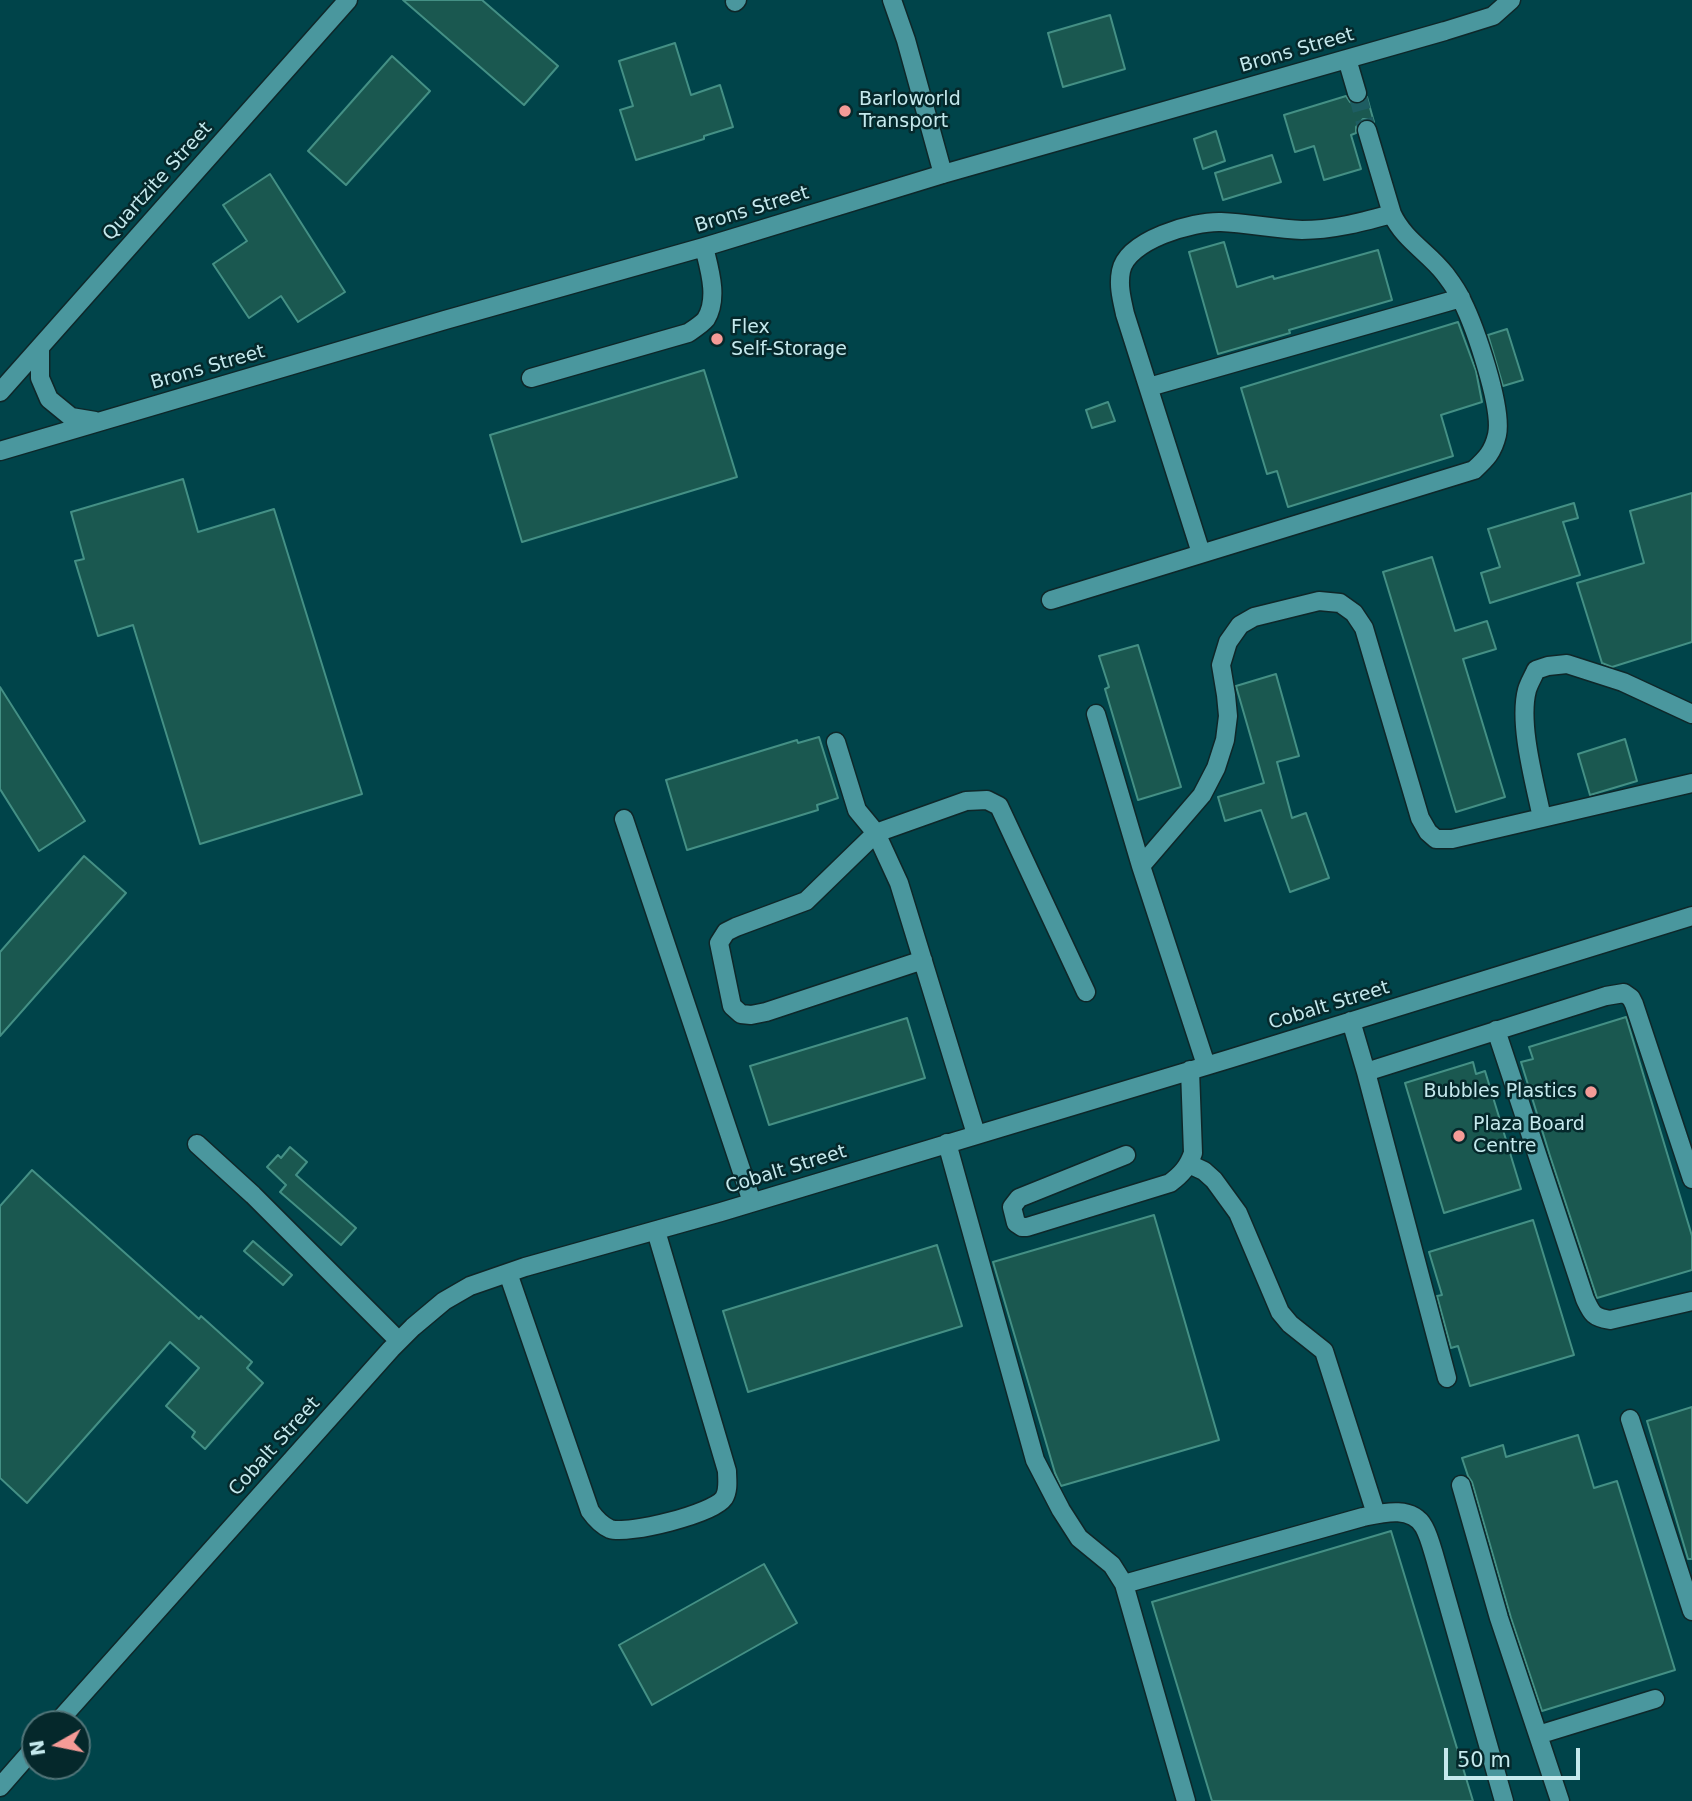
<!DOCTYPE html>
<style>
body{margin:0}
#map{position:relative;width:1692px;height:1801px;overflow:hidden;background:#00444a;font-family:"DejaVu Sans",sans-serif}
canvas{display:block}
.north{position:absolute;left:21px;top:1710px;width:70px;height:70px;box-sizing:border-box;background:#05282b;border:2px solid #527579;border-radius:50%;rotate:261deg;font-size:19px;font-weight:700;line-height:28px;text-align:center;color:#c5e9ed}
.north::after{content:'';display:block;margin:auto;width:24px;height:32px;background:#f59b97;clip-path:polygon(50% 0,100% 100%,50% 72%,0 100%)}
.scale{position:absolute;left:1444px;top:1748px;width:136px;height:32px;box-sizing:border-box;border:4px solid #c5e9ed;border-top:0;padding-left:9px;font-size:21px;line-height:24px;white-space:nowrap;color:#c5e9ed;-webkit-text-stroke:5px #05282b;paint-order:stroke}
</style>
<div id="map">
<canvas width="1692" height="1801"></canvas>
<div class="north">N</div>
<div class="scale">50 m</div>
</div>
<script>
const c = document.querySelector('canvas').getContext('2d');
c.lineJoin = 'round';
function fill(path, color) { c.fillStyle = color; c.fill(path, 'evenodd'); }
function stroke(path, color, width, dash) { c.strokeStyle = color; c.lineWidth = width; c.lineCap = dash ? 'butt' : 'round'; c.setLineDash(dash || []); c.stroke(path); }
function write(font, color, halo, rows, align = 'center') {
  c.font = font + ' "DejaVu Sans",sans-serif'; c.lineWidth = 5; c.setLineDash([]); c.textBaseline = 'middle'; c.strokeStyle = halo; c.fillStyle = color; for (const [text, x, y, turn = 0] of rows) {
    c.save(); c.translate(x, y); c.rotate((+turn || 0) * Math.PI / 180); c.textAlign = isNaN(turn) ? turn : align; if (halo) c.strokeText(text, 0, 0); c.fillText(text, 0, 0); c.restore();
  }
}
const building = new Path2D(`
 M403,0H482L558,66L524,105Z
 M1110,15L1125,69L1063,87L1048,33Z
 M675,43L691,95L720,85L733,127L704,136V139L636,160L620,110L633,106L619,61Z
 M392,56L430,91L346,185L308,151Z
 M1346,96L1350,102L1355,104H1361L1367,97L1374,122L1369,119H1363L1356,127V133L1351,135L1361,169L1324,180L1314,146L1295,152L1284,115Z
 M1216,131L1225,161L1203,169L1194,139Z
 M1272,155L1281,182L1223,200L1215,173Z
 M270,174L345,292L298,322L281,296L249,318L213,264L247,241L223,205Z
 M1224,242L1237,287L1273,276L1274,279L1378,250L1392,300L1289,330L1290,333L1218,354L1189,252Z
 M1458,322L1476,371L1482,402L1441,415L1453,456L1288,507L1277,471L1267,474L1241,388Z
 M1507,329L1523,380L1503,386L1488,335Z
 M704,370L737,477L522,542L490,435Z
 M1108,402L1115,421L1092,428L1086,410Z
 M183,479L198,532L274,509L362,794L200,844L133,625L98,636L75,561L84,559L71,512Z
 M1692,493V642L1612,667L1602,663L1577,583L1644,563L1630,511Z
 M1574,503L1578,518L1563,522L1580,575L1490,603L1481,573L1500,567L1488,529Z
 M1432,557L1455,631L1487,621L1496,649L1463,659L1505,797L1456,812L1383,572Z
 M1138,645L1181,787L1138,800L1105,689L1109,687L1099,656Z
 M1276,674L1299,756L1277,762L1292,818L1306,813L1329,878L1290,892L1261,810L1225,821L1218,797L1264,783L1236,686Z
 M0,687L85,821L39,851L0,789Z
 M819,737L838,798L817,805L818,810L687,850L666,780L797,740L798,743Z
 M1625,739L1637,781L1590,795L1578,754Z
 M84,856L126,893L0,1036V952Z
 M1626,1017L1692,1236V1270L1597,1298L1550,1156L1521,1062L1533,1059L1529,1047Z
 M907,1018L925,1078L769,1125L750,1066Z
 M1473,1062L1476,1074L1485,1071L1521,1189L1444,1213L1405,1083Z
 M290,1147L307,1162L296,1175L356,1228L341,1245L280,1192L286,1185L267,1167L278,1155L281,1158Z
 M32,1170L199,1319L201,1316L252,1362L247,1368L263,1383L205,1449L192,1437L195,1432L166,1406L199,1368L170,1342L27,1503L0,1478V1206Z
 M1154,1215L1219,1440L1061,1486L1055,1473L993,1262Z
 M1533,1220L1574,1355L1470,1386L1458,1346L1451,1348L1437,1296L1442,1295L1429,1252Z
 M253,1241L292,1275L283,1285L244,1251Z
 M937,1245L962,1326L748,1392L723,1311Z
 M1692,1407V1559H1688L1647,1421Z
 M1578,1435L1594,1488L1617,1481L1675,1670L1542,1711L1511,1618L1472,1482L1468,1476L1462,1458L1503,1445L1506,1457Z
 M1391,1531L1473,1801H1212L1152,1602Z
 M764,1564L797,1623L652,1705L619,1645Z`);
fill(building, '#1a5850');
stroke(building, '#449085', 2);
stroke(new Path2D(`
 M1357,93L1367,130`), '#1e5d62', 18, [18, 9]);
const minor = new Path2D(`
 M892,0L906,40L943,174
 M735,2L737,0
 M1347,59L1357,93
 M40,347V378L49,399L71,417L95,421
 M531,378L688,333C694,329 702,324 706,319C719,298 709,268 704,247
 M1149,387L1461,298
 M0,392L348,0
 M0,451L445,320L704,247L943,174L1445,31L1493,16L1511,0
 M1201,553L1125,314C1122,300 1118,286 1121,271C1127,240 1193,221 1221,222C1248,223 1275,229 1302,230C1333,230 1362,222 1392,214
 M1051,600L1474,470C1486,459 1493,452 1497,435C1503,408 1475,327 1462,301C1458,291 1451,282 1445,274C1428,252 1404,240 1392,214L1367,130
 M1096,714L1141,866L1206,1065
 M836,742L857,810L876,833L899,883L976,1134
 M1542,818C1535,783 1518,724 1527,690C1529,683 1533,677 1536,670L1548,666L1567,664L1623,682L1692,714
 M624,819L752,1202
 M1141,866L1202,795L1216,768L1225,740L1228,716L1226,695L1221,665L1228,642L1240,625L1254,617L1319,601L1340,603L1354,613L1364,628L1420,818L1428,832L1436,839H1452L1692,783
 M923,960L766,1012L751,1015L741,1014L732,1006L719,943L726,932L736,927L806,901L876,833L966,801L987,800L999,806L1086,992
 M1351,1021L1366,1072L1447,1378
 M1496,1030L1585,1299C1592,1314 1593,1317 1610,1320L1692,1301
 M1366,1072L1606,996L1624,993L1631,998L1634,1004L1692,1179
 M947,1143L1035,1460L1061,1510L1079,1538L1112,1565L1124,1584L1186,1801
 M197,1144L253,1195L399,1341
 M1126,1155L1019,1198L1012,1207L1016,1223L1022,1227H1027L1170,1183C1182,1174 1188,1167 1193,1153L1190,1070
 M1189,1164L1204,1171L1214,1180L1238,1213L1280,1312L1290,1324L1324,1351L1376,1514
 M508,1273L590,1511C595,1518 601,1525 610,1529C628,1535 713,1514 724,1498C729,1490 727,1479 727,1471L656,1231
 M1630,1419L1692,1611
 M1461,1485L1499,1618L1560,1801
 M1124,1584L1363,1517C1382,1513 1412,1505 1424,1527C1429,1536 1432,1548 1435,1558L1504,1801
 M56,1724L391,1349L413,1327L444,1301L470,1286L525,1267L721,1212L1229,1059L1692,916
 M1538,1735L1655,1699
 M0,1787L35,1747`);
stroke(minor, '#0e2729', 21);
stroke(minor, '#4a979e', 18);
for (const [x, y, r, color] of [
 [845,111,7,"#f59b97"],
 [717,339,7,"#f59b97"],
 [1591,1092,7,"#f59b97"],
 [1459,1136,7,"#f59b97"]
]) { const dot = new Path2D(); dot.arc(x, y, r, 0, 2 * Math.PI); c.fillStyle = color; c.fill(dot); stroke(dot, '#05282b', 2.5); }
write('19px', '#c5e9ed', '#05282b', [
 ["Brons Street",1297,51,-16],
 ["Quartzite Street",158,182,-48],
 ["Brons Street",752,210,-17],
 ["Brons Street",208,368,-16],
 ["Cobalt Street",1329,1006,-17],
 ["Cobalt Street",786,1170,-17],
 ["Cobalt Street",275,1447,-48]
]);
write('19px', '#c5e9ed', '#05282b', [
 ["Barloworld",859,100],
 ["Transport",859,122],
 ["Flex",731,328],
 ["Self-Storage",731,350],
 ["Bubbles Plastics",1577,1092,"right"],
 ["Plaza Board",1473,1125],
 ["Centre",1473,1147]
], 'left');
</script>
